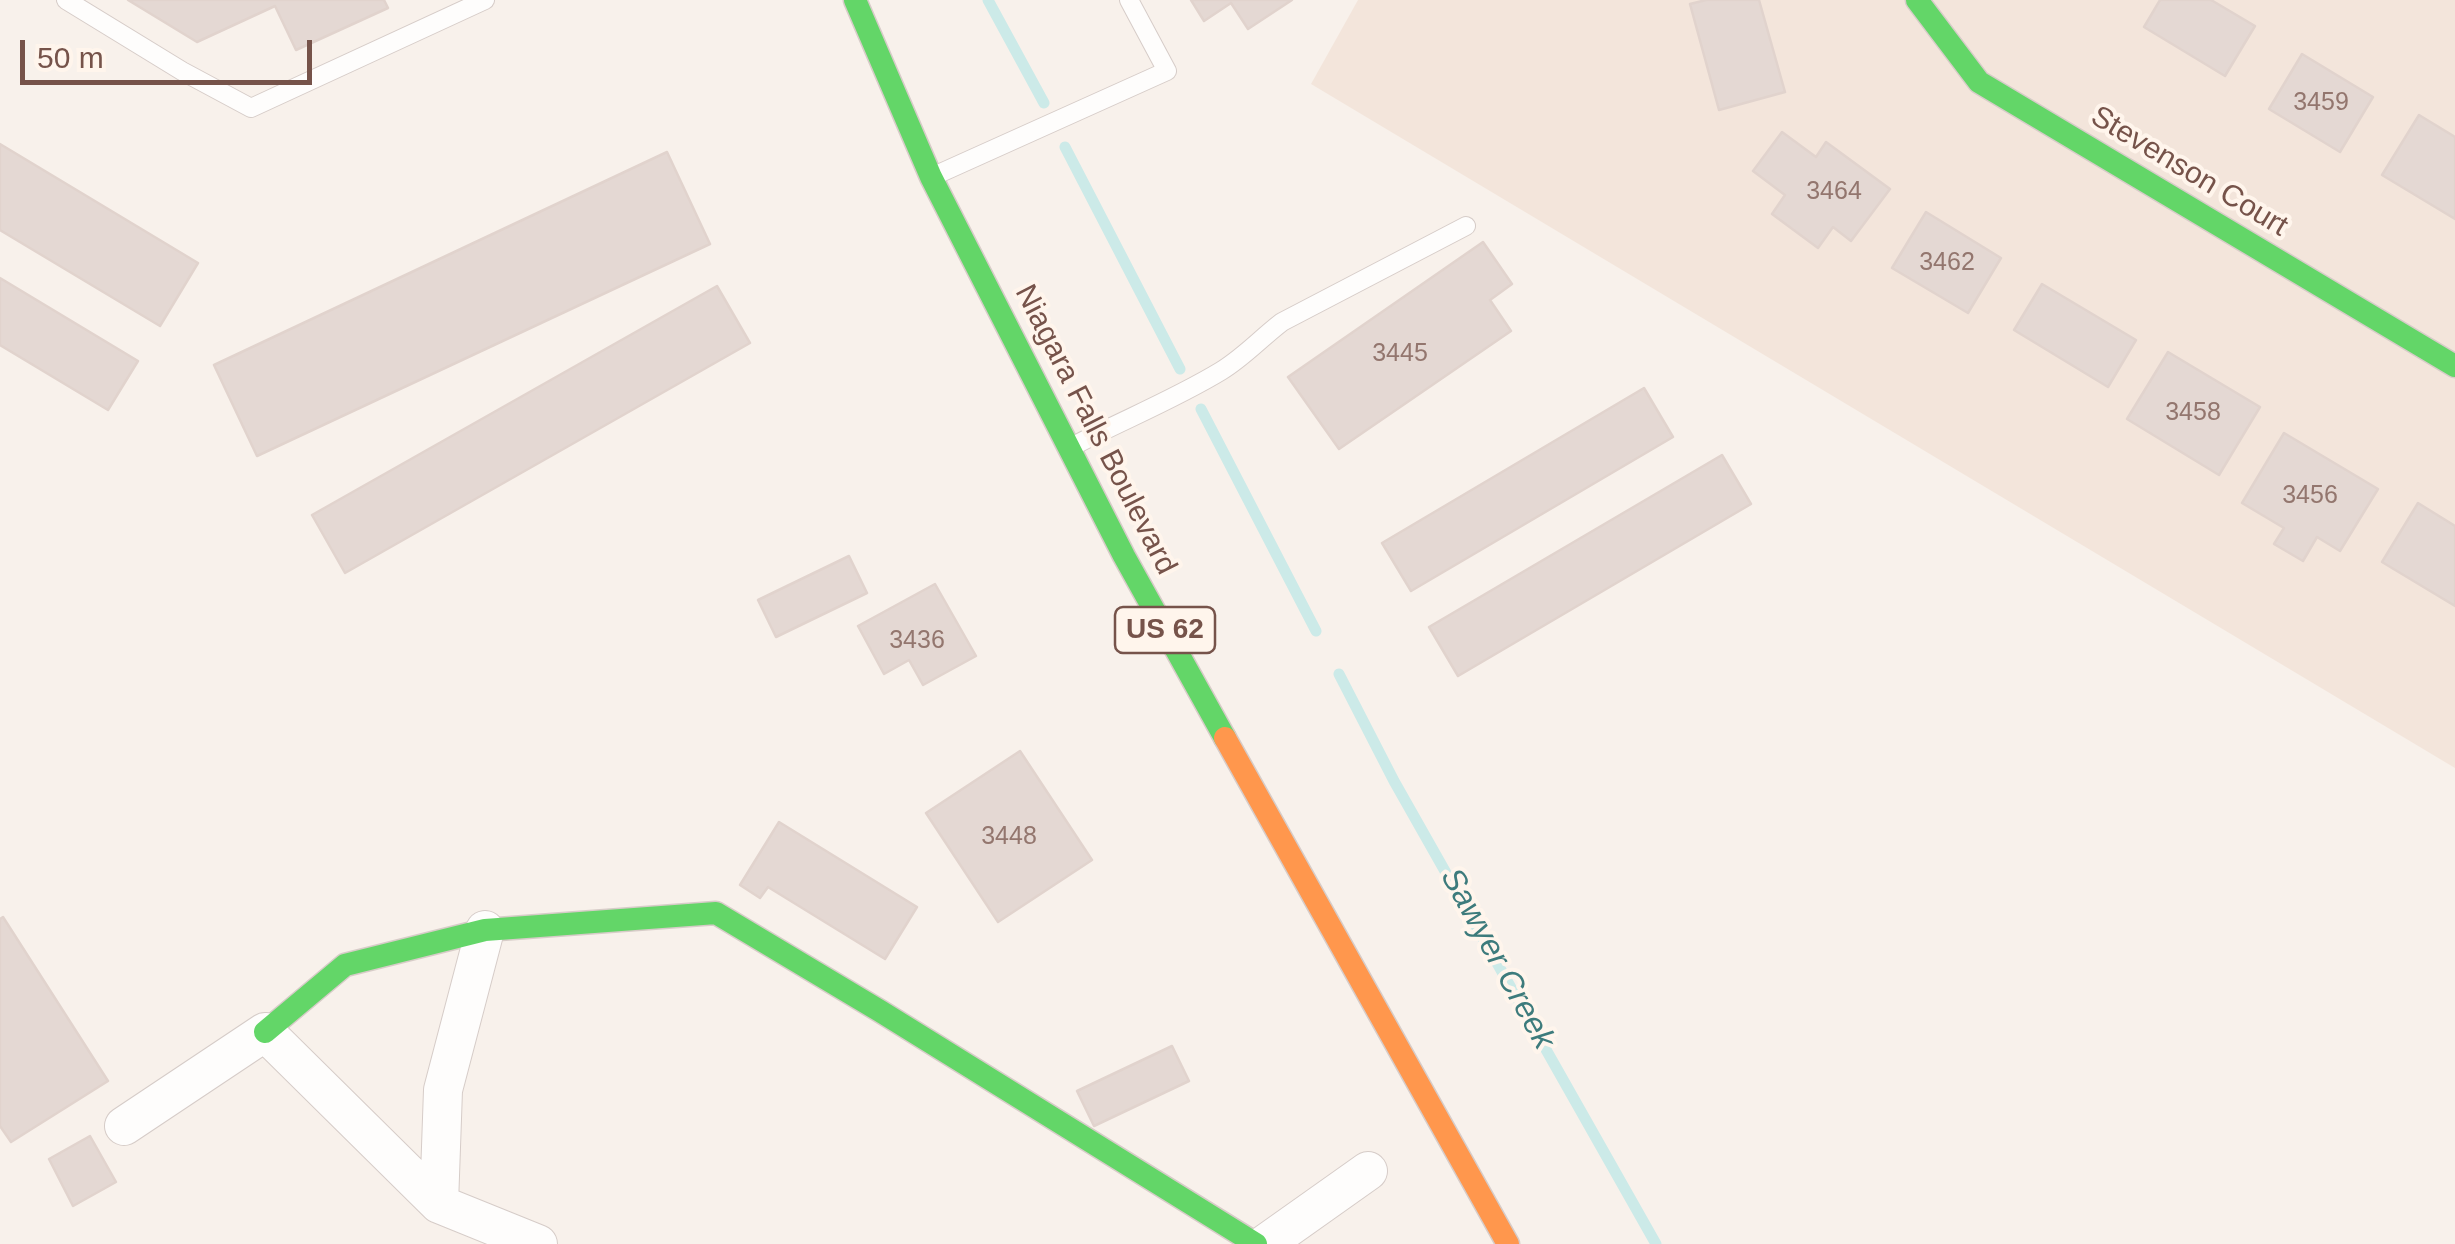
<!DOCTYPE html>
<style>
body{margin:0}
#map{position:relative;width:2455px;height:1244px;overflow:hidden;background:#f8f1eb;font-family:Arial,sans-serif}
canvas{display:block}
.scale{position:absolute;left:20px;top:40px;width:292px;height:45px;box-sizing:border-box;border:5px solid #76534a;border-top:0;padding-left:12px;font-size:30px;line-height:35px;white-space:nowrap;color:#76534a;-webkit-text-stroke:8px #fff5ec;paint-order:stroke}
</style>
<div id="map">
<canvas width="2455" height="1244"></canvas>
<div class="scale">50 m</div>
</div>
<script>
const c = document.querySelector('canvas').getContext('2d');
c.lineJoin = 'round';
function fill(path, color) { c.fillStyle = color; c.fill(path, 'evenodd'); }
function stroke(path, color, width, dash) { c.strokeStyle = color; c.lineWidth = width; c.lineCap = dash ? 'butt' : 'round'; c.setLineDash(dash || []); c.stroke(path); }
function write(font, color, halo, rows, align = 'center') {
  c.font = font + ' Arial,sans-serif'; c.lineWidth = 8; c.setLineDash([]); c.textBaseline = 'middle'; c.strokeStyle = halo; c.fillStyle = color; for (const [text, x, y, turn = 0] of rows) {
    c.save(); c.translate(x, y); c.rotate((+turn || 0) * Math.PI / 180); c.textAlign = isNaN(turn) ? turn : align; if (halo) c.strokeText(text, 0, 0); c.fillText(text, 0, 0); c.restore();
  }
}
fill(new Path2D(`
 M1358,0H2455V768L1311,84Z`), '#f3e5db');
stroke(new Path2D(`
 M988,0L1044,103
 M1065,147L1180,369
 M1201,409L1316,631
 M1339,674L1394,781L1656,1244`), '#cceae8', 11);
const building = new Path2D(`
 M128,0H384L388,8L296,50L275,6L197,42Z
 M1191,0H1292L1248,29L1231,3L1204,21Z
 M1706,0H1759L1785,92L1719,110L1690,4Z
 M2160,0H2211L2255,26L2225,76L2144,27Z
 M2302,54L2373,97L2340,152L2269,109Z
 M2419,115L2455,137V219L2382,175Z
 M1782,132L1816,157L1826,142L1890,189L1851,241L1833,227L1818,248L1772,214L1785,195L1753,171Z
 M0,144L198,263L160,326L0,230Z
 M667,152L710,244L257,456L214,365Z
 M1926,212L2001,258L1968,313L1892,268Z
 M1483,242L1512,284L1490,300L1511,331L1339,449L1288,377Z
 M0,278L138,361L108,410L0,345Z
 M2042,284L2136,340L2108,387L2014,330Z
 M717,286L750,343L345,573L312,515Z
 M2168,352L2260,407L2219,475L2127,419Z
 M1644,388L1673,437L1411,591L1382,543Z
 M2284,433L2378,489L2340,551L2317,537L2303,561L2274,544L2284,528L2242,503Z
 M1722,455L1751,504L1458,676L1429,627Z
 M2418,503L2455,526V606L2382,562Z
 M849,556L867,593L776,637L758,600Z
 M935,584L976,656L923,685L909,660L884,674L858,626Z
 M1020,751L1092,860L998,922L926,813Z
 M779,822L917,907L885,959L768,887L760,898L740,885Z
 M3,917L108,1081L11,1142L0,1126V919Z
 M1172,1046L1189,1081L1094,1126L1077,1091Z
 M90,1136L116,1182L73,1206L49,1159Z`);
fill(building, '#e4d8d3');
stroke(building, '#e1d3cd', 2.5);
const lane = new Path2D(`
 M66,0L182,71L251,108L485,0
 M936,175L1167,71L1129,0
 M1075,445C1123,420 1175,399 1221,371C1244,357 1261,338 1282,322L1466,226`);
const street = new Path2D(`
 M124,1126L265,1032L439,1204L538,1244
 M439,1204L443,1090L485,930
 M1265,1244L1368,1171`);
const fast = new Path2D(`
 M855,0L931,177L1124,556L1225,738
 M1917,0L1979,82L2455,366
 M265,1032L345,965L485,930L716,913L880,1011L1256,1244`);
const slow = new Path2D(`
 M1225,738L1508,1244`);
stroke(lane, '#d6ccc8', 20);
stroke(street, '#d6ccc8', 40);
stroke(fast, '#d7ccc8', 25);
stroke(slow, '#d7ccc8', 25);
stroke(lane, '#fefdfc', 18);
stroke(street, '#fefdfc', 38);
stroke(fast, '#63d668', 22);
stroke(slow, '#ff974d', 22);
write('25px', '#93766e', null, [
 ["3459",2321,103],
 ["3464",1834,192],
 ["3462",1947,263],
 ["3445",1400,354],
 ["3458",2193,413],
 ["3456",2310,496],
 ["3436",917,641],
 ["3448",1009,837]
]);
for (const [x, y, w] of [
 [1165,630,100]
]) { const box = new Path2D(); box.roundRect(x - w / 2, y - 23, w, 46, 8); c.fillStyle = '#fff5ec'; c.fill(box); stroke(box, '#76534a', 2.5); }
write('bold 28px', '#76534a', null, [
 ["US 62",1165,630]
]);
write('30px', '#76534a', '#fff5ec', [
 ["Stevenson Court",2189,172,31],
 ["Niagara Falls Boulevard",1095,430,63]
]);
write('italic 32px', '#3d7b7c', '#fff5ec', [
 ["Sawyer Creek",1497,959,61]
]);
</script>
